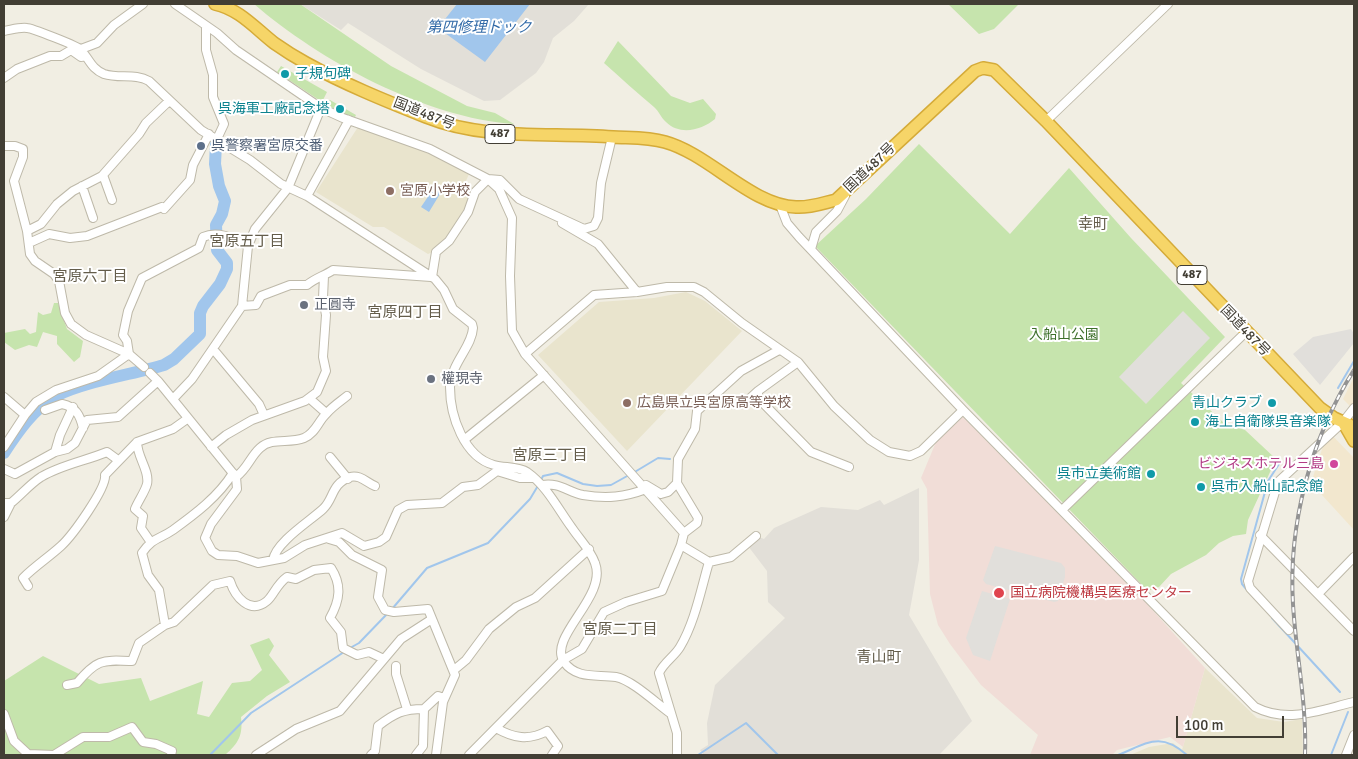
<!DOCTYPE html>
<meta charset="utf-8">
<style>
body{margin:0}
#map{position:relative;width:1358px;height:759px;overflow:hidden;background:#f1eee3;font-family:Signika,sans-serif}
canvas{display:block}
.frame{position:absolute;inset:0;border:5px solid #423e34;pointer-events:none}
.scale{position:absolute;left:1176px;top:716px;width:108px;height:22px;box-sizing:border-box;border:2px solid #423e34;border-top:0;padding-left:6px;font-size:15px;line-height:18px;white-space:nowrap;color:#423e34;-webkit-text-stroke:4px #fff;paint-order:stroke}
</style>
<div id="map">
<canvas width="1358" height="759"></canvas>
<div class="frame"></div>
<div class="scale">100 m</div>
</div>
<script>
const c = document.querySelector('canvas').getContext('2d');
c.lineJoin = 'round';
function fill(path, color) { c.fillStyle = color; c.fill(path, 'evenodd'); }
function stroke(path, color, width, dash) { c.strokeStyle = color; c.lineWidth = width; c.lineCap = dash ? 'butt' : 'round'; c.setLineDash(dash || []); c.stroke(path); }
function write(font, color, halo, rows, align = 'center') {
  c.font = font + ' Signika,"Noto Sans JP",sans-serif'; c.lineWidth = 4; c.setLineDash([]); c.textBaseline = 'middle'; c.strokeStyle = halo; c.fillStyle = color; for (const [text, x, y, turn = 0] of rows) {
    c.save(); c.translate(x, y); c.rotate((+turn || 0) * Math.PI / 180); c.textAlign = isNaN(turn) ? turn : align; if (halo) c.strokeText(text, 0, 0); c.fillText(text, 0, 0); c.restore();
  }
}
fill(new Path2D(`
 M1354,377V410L1343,399Z
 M1328,431L1354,458V530L1311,483Z`), '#f2e7ce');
fill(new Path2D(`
 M300,4H589L574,21L553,38L544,62L536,73L500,100L484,101L421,69L348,23L341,30Z
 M919,488V560L909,615L972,721L939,755H704L700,750L708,745L707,723L715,685L785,618L768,602L767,571L748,546L751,534L764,539L774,528L821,507L858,510L880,500L884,505Z`), '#e2dfd8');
fill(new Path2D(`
 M358,127L429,151L469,174L462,190L473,198L444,247L428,254L384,227H373L316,192Z
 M686,292L705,301L742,331L627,451L538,355L599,302L654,298Z
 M1205,668L1257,718L1284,722L1302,719L1303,755H1130L1149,747L1173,743L1182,750Z`), '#e9e4cd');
fill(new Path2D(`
 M963,417L1147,604L1205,668L1183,747L1170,737L1117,750L1112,755H1030L1038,735L981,685L950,644L938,625L930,594L927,489L921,478L936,442Z`), '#f1ddd7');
fill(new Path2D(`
 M254,4H300L391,66L467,106L495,113L514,124C426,118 320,61 254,4Z
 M948,4H1019L994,29L979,34Z
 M618,41L671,96L690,103L703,99L716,114L715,119C702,130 680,136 666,122C661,118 659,111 654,107C637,93 621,78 604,63Z
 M281,66L327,92L322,102L277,72Z
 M330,100L356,115L355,117L340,113L327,104Z
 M919,144L1010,234L1069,168L1131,238L1225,337L1181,383L1224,423L1245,430L1276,459L1248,520L1246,534L1233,536L1219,543L1206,555L1171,574L1159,587L1148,591L815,246L866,199Z
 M54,303H58L67,329L83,341L80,357L74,362L57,344V336L43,332L37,347L29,345L15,350L4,342V333L25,329L30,334L36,332L38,312L43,315L51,313Z
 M269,638L274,646L269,655L290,682L267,696L241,717C243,735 239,743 225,755H4V681L43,656L99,684L141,678L150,701L203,681L197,714L209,717L232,683L250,681L262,670L250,645Z`), '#c6e4ad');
fill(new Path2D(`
 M1183,311L1210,338L1146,404L1119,377Z
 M1351,329L1354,334V343L1320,385L1293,354L1313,337Z
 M995,546L1061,563L1065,568V577L1058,601L1054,602L986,584L983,580Z
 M982,591L1010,599L990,661L973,655L966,638Z`), '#e1dfdb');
fill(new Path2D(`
 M457,4H530L485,62L438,28Z
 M436,185L443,189L429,212L421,207Z`), '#a1c6ec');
stroke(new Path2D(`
 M1338,388L1354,361
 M633,473L658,458L670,459
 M541,480L543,476L557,473L583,484L597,486L611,485L629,475
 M1247,590L1242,584L1241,579L1268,481L1279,464
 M392,609L427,568L488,543L530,499L539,484
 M1272,618L1340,692
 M350,648L359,643L387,614
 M210,755L251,713L344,652
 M698,755L746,723L778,755
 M1118,755C1148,743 1160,731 1187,755
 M1331,755L1348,712`), '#a1c6ec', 2);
stroke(new Path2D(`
 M4,453C17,433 34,408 56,396C82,382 134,374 164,365L174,359L200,334V313L203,306L220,284L227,269V263L217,250L216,225L222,214L225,201L219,186L215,164L216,144`), '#a1c6ec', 12);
const minor = new Path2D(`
 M175,4L217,33L236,50L321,108L343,118L430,149L488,179L499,189L512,218L510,276L512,331L525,354L684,533
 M206,26V50L213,75V97L224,124L217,139
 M4,31C11,30 19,27 27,28C31,28 78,46 80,49C89,58 91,69 104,74C119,79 135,73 149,81L201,130L250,160L281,184L307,196L435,279L444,290L453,309L472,324L473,328C472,347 451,363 450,387C450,416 464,457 494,465C504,468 518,466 527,472C547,486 558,509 572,528C580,540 590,549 595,563C608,597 547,637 564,662C577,680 598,674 616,677C632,680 656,703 670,713
 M81,49L97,43L114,25L143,4
 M4,78L17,69L50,56H61L71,50L81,57L85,56
 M1046,121L1168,4
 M4,146H15L23,149V157L14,181L27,231L30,254L35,261L54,274L59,281L65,313L71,324L86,335L129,354L98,376L56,390L36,402L25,415L4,447
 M103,175L112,200
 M82,186L93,218
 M307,196L349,120
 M780,205L787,223L799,237L963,410L1255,707C1288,724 1320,710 1354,702
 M164,209L190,180L193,165L209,134
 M562,223L598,244L637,292
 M27,231L41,224L57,204L73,191L102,176L139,134L146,123L169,101
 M29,243L49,234L70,238L87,236L162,207
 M811,249L816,232L837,211L845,196
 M432,277L436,252L449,241L468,212L475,192L488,179L500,180L519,199L584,229L594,226L598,218L601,183L612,137
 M242,306L256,305L261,296L290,285H307C315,278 324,276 333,270L431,277
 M213,349L259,404L264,415
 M525,354L594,295L637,292L667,287H694L704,292L742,323L798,362L834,406L870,440L889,452L910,456L921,451L963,410
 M798,362L758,391V398L811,452L849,467
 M144,367L129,354L127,341L123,335L128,311L142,278L199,248L203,237C219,230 234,239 248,246
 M158,381L236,477L237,489L211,524L205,538L212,551L218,555L237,556L258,563L284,558L305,545L342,533L364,546L379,542L386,537L398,510L407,505L442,503L463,487L478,485L497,471L520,478H534
 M4,397L25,415
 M309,398L326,413
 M173,399L192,379L242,306L248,246L255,229L288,188L321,108
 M746,402L758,391
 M45,410L62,404C76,407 80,415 83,428
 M464,440L544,375
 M137,442C137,457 150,471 147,484C145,492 138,501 135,509L143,516L141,528L150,541
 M211,447L226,435L252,420L305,401L317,392L326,371L323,357L326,315L323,298L324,276
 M55,452L60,435L73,407
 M330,457L348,479
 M4,469L15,474L55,452L67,449L75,443L87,420L118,417L158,381L150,373
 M236,477C248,468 250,457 260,448C272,437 289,444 304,438C316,433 318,421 327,413C333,406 341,401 347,396
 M542,485C559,482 568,492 583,495C607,499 625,497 646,489
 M646,485L661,494L668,492L677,483
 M4,503H11C21,495 30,484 41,477C61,465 85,461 107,452L118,460
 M1062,510L1246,332
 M4,517L11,503
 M1260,535L1354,631
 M329,539L339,542L352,555L382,570L378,597L385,610L394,612L428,609L455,675L443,702L436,755
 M273,560C276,542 310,521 323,509C334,499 331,484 350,477C360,474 367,483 375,486
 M709,562L731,557L756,536
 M28,586L23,578C35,566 49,557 61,546C72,536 107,488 105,475L137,442L173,429L187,419
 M1318,594L1354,557
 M165,625L159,590L148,575L142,553C152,538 160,539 173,530C195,514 218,497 233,473
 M1289,630L1250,588L1248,581L1278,482L1343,422L1354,408
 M396,666V674L407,709
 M454,670L466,660L489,629L516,607L535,598L589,549
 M67,685L77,683C97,659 102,660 132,661L139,643L165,625L174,622L213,585L230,581C235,597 250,615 267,601C274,595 276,585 287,577L296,579L314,570L331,568C342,585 340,600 330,618L341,632L343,648L357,655L369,652L384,659
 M4,714L14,741L28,754L54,755L83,737H109L132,727L143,742L156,744L172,751L171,755
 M496,728C513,738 529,741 547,731L558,746L552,755
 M256,755L296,729L340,711L401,639L432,619
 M371,755L375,751L378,726C395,713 403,709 424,709
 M416,755L423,746L424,709L438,696L444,698
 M469,755L563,660L582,649L604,612L626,602L662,591L681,545
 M677,755V733L659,673C664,662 674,657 680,647C695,622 701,589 709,562L681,545L684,533L697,523L698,518L677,483L678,459L695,429L697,411L741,371L779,350
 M1346,755L1354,735`);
const highway = new Path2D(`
 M215,4C239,9 255,28 274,43C284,50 295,57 306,63C344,84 386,101 426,117C486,141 550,132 613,137C630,138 648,137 665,142C709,154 752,206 796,207C810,208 823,203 836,200L975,71L983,68L994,70L1046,121L1320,408L1334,418L1354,427
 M1343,422L1354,441`);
stroke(minor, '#beb9a9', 10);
stroke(highway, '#d5ab39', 14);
stroke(minor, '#fff', 8);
stroke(highway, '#f6d568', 11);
const rail = new Path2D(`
 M1305,755C1307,704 1296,655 1293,604C1288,524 1311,438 1354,370`);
stroke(rail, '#939393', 4);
stroke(rail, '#fff', 2, [5.5]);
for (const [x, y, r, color] of [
 [285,74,5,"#0f9aa8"],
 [340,109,5,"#0f9aa8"],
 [201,146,5,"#5c6f8a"],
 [390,191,5,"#8d6e63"],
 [304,305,5,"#6b7280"],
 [431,379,5,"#6b7280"],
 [627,403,5,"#8d6e63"],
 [1272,403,5,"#0f9aa8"],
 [1195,422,5,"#0f9aa8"],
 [1334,464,5,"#d1479c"],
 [1151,474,5,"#0f9aa8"],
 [1201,487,5,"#0f9aa8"],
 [999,593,6,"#e0444e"]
]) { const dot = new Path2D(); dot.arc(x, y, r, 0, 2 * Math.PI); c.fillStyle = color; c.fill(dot); stroke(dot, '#fff', 2); }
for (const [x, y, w] of [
 [500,134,30],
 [1192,275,30]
]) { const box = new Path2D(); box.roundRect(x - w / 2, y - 9.5, w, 19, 4); c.fillStyle = '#fff'; c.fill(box); stroke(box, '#423e34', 1); }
write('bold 12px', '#423e34', null, [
 ["487",500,134],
 ["487",1192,275]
]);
write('14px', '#0d838f', '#fff', [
 ["子規句碑",295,74],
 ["呉海軍工廠記念塔",330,109,"right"],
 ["青山クラブ",1262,403,"right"],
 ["海上自衛隊呉音楽隊",1205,422],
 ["呉市立美術館",1141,474,"right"],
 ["呉市入船山記念館",1211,487]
], 'left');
write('14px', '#423e34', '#fff', [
 ["国道487号",424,114,21],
 ["国道487号",870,168,-44],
 ["国道487号",1245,331,46]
]);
write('14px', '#4e5e75', '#fff', [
 ["呉警察署宮原交番",211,146]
], 'left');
write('14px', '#785e54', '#fff', [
 ["宮原小学校",400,191],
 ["広島県立呉宮原高等学校",637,403]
], 'left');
write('14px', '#5b616d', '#fff', [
 ["正圓寺",314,305],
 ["權現寺",441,379]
], 'left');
write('14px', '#3e702b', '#fff', [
 ["入船山公園",1064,335]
]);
write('14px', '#b23c85', '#fff', [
 ["ビジネスホテル三島",1324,464]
], 'right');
write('14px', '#be3a42', '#fff', [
 ["国立病院機構呉医療センター",1010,593]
], 'left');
write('italic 15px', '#336ba8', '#fff', [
 ["第四修理ドック",479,28]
]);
write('15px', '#645d4b', '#fff', [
 ["幸町",1093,225],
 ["宮原五丁目",247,242],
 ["宮原六丁目",90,277],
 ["宮原四丁目",405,313],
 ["宮原三丁目",550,456],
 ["宮原二丁目",620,630],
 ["青山町",879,658]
]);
</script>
